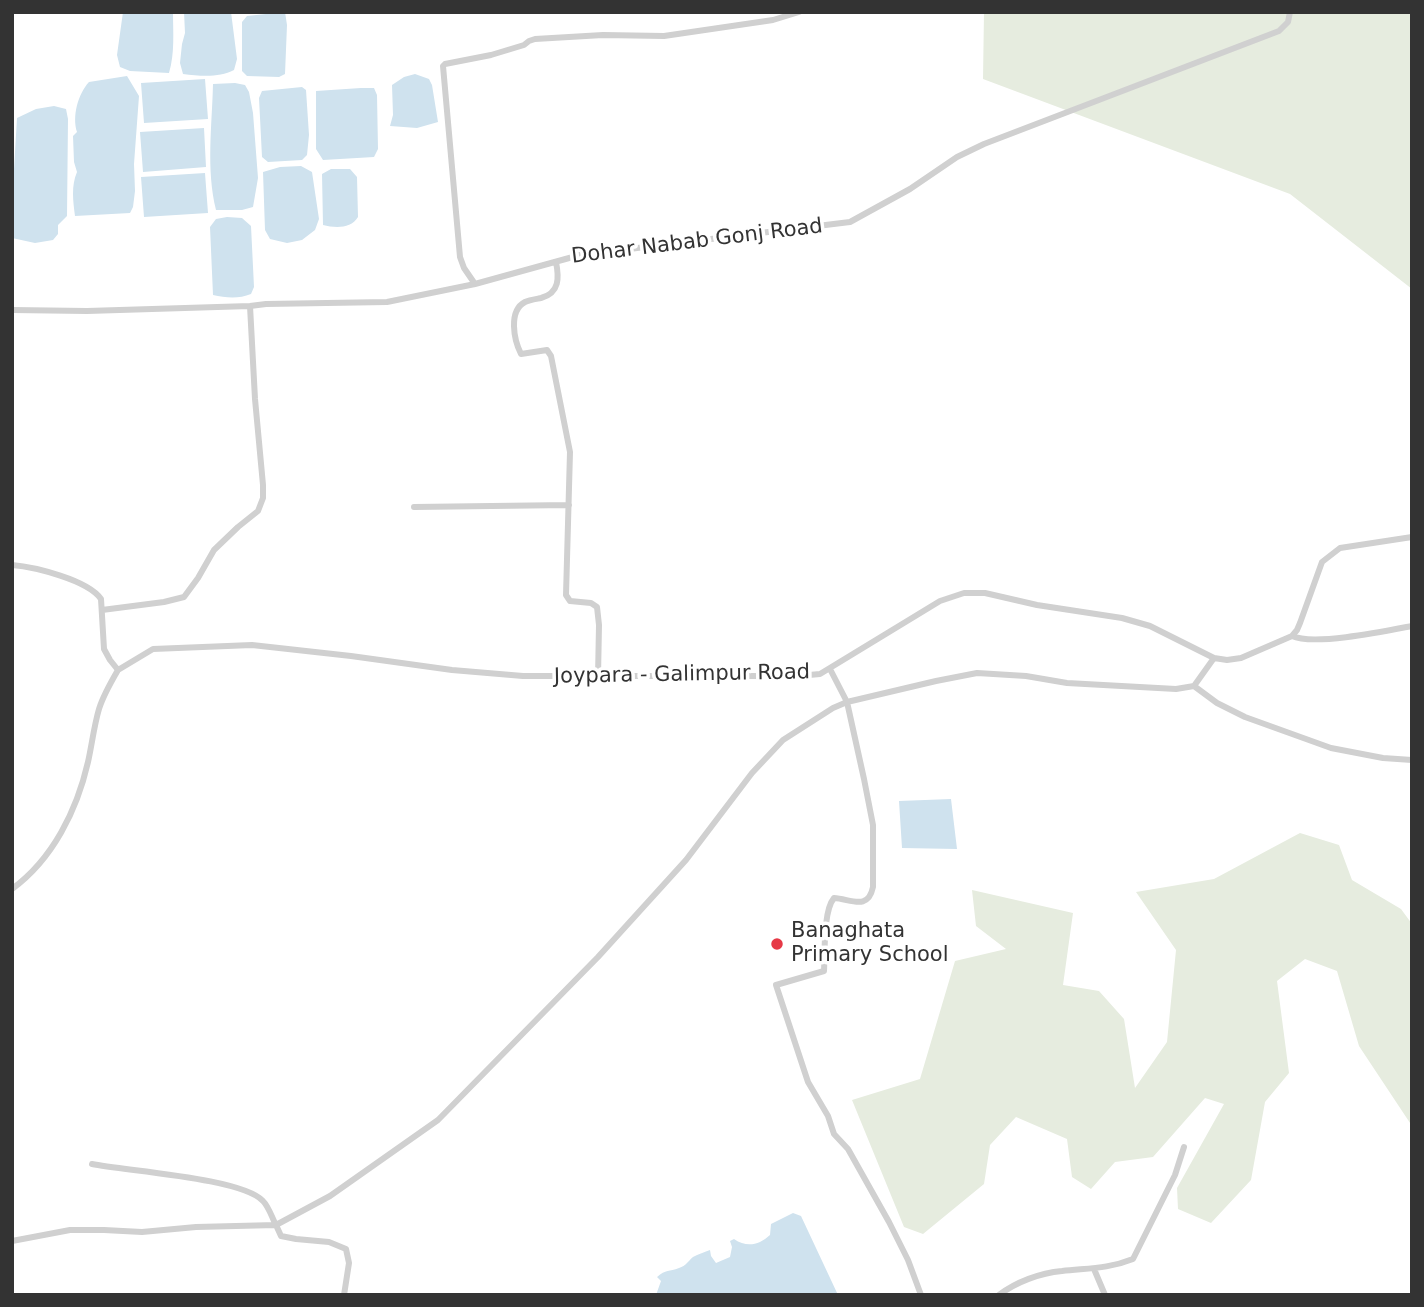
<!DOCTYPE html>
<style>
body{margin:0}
#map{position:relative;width:1424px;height:1307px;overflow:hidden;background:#fff;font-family:"DejaVu Sans",sans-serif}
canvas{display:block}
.frame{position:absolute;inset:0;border:14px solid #333;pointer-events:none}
</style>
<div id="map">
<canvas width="1424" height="1307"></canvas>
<div class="frame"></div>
</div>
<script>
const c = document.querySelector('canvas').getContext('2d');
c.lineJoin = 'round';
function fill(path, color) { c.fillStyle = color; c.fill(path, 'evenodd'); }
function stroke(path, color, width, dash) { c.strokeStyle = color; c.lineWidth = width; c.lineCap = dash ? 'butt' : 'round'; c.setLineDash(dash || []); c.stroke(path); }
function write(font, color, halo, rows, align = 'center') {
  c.font = font + ' "DejaVu Sans",sans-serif'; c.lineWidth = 7; c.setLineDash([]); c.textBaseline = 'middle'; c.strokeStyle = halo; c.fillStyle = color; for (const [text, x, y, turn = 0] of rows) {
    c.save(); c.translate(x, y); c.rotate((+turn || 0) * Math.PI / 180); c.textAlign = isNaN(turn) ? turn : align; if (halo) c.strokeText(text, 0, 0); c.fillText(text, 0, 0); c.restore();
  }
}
fill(new Path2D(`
 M984,12H1412V289L1290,194L983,79Z
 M1300,833L1339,845L1352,880L1401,909L1412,924V1126L1359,1046L1337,971L1305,959L1277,981L1289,1073L1265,1102L1251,1180L1211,1223L1178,1209L1177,1188L1224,1104L1205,1098L1153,1157L1115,1162L1091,1189L1072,1177L1067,1139L1016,1117L990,1145L984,1184L923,1234L904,1227L852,1100L920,1079L955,961L1006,949L976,926L972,890L1073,913L1063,985L1099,991L1124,1019L1135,1088L1167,1042L1176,950L1136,892L1214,879Z`), '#e6ecdf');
fill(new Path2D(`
 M123,12H173C173,32 175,53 169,73L130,71L120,67L117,55Z
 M184,12H231L237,59L234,70C219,78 200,76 183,74L180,63L182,44L185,33Z
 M285,12L287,25L285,74L279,77L247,76L242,71V22L247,16Z
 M415,74L429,79L432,85L438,122L417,128L390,126L393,115L392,85L404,77Z
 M127,76L139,96L134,164L135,191L133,207L130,213L75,216C73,201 71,186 77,172L74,162L73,136L77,132C72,116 78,94 89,82Z
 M205,79L208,119L144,123L141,83Z
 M235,83L245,85L249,92L253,113L258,178L253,207L242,210H216C206,169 212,126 213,84Z
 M302,87L306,90L309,135L307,155L302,160L268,162L262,157L259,98L262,91Z
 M361,88H374L377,95L378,149L374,157L323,160L316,149V91Z
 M54,106L66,109L68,119L67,216L58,225V234L53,240L35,243L12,238V203L17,118L36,109Z
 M204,128L206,167L143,172L140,132Z
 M301,166L312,172L319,219L315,230L302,240L287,243L270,239L265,230L263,172L280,167Z
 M331,169H350L357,177L358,217C351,229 335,228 323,225L322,174Z
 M205,173L208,213L144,217L141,177Z
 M227,217L242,218L251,226L254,287L251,294C239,299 226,298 213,295L210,227L216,219Z
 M951,799L957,849L902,848L899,801Z
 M793,1213L801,1216L838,1295H656L661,1281L657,1277C666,1269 669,1272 679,1268C686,1266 688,1261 693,1257C698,1254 705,1252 710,1250L711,1256L716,1263L730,1257L732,1247L730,1241L734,1239C747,1248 759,1245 770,1235L771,1224Z`), '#cfe2ee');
stroke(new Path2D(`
 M556,262C559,277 560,293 541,298C536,299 529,300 525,302C508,311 514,340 521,354L547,350L551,356L570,452L566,595L570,601L591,603L597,607L599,625L598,677
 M475,284L464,268L460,257L443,66L445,64L491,55L524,45L529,41L535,39L603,35L664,36L773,20L799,12
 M12,310L87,311L250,306L266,304L387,302L475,284L580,255L850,222L910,189L957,157L984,144L1279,31L1288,22L1290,12
 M414,507L569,505
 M12,565C35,567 88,580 101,599L104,649L110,660L118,670
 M102,610L164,602L184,597L198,578L214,550L238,527L258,511L263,498V485L255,399L250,306
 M1292,636C1314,646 1386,631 1412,626
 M830,669L847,702L864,779L873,825V887C868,911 851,899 834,898C823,911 825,953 824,971L776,985L808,1082L828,1116L834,1134L848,1149L889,1222L908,1260L921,1295
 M118,670L153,649L252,645L351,656L452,670L523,676H798L820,674L940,601L964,593H985L1037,605L1122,618L1150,626L1214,658L1227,660L1241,658L1292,636L1297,630L1300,623L1322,562L1340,548L1412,537
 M1194,686L1217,703L1245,717L1331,748L1383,758L1412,760
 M12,889C53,859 77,810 88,762C92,744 94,726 99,709C103,696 111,682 118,670
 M92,1164C126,1171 242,1178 263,1201C269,1207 272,1218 276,1225L330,1196L438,1120L598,957L686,860L752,773L783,740L833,708L847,702L936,681L977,673L1026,676L1067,683L1176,689L1194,686L1214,658
 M12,1241L70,1230H104L142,1232L196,1227L276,1225L281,1236L296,1239L329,1242L346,1249L349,1263L344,1295
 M1094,1269L1105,1295
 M999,1295C1016,1282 1040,1273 1062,1271C1088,1268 1108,1269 1133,1259L1175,1175L1184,1147`), '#d0d0d0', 6);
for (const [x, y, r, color] of [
 [777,944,7,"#e63946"]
]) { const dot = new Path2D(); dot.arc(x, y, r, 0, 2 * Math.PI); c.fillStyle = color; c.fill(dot); stroke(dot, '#fff', 2.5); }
write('21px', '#333', '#fff', [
 ["Dohar Nabab Gonj Road",697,242,-7],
 ["Joypara - Galimpur Road",682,675,-1]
]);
write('21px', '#333', '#fff', [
 ["Banaghata",791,932],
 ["Primary School",791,956]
], 'left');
</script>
